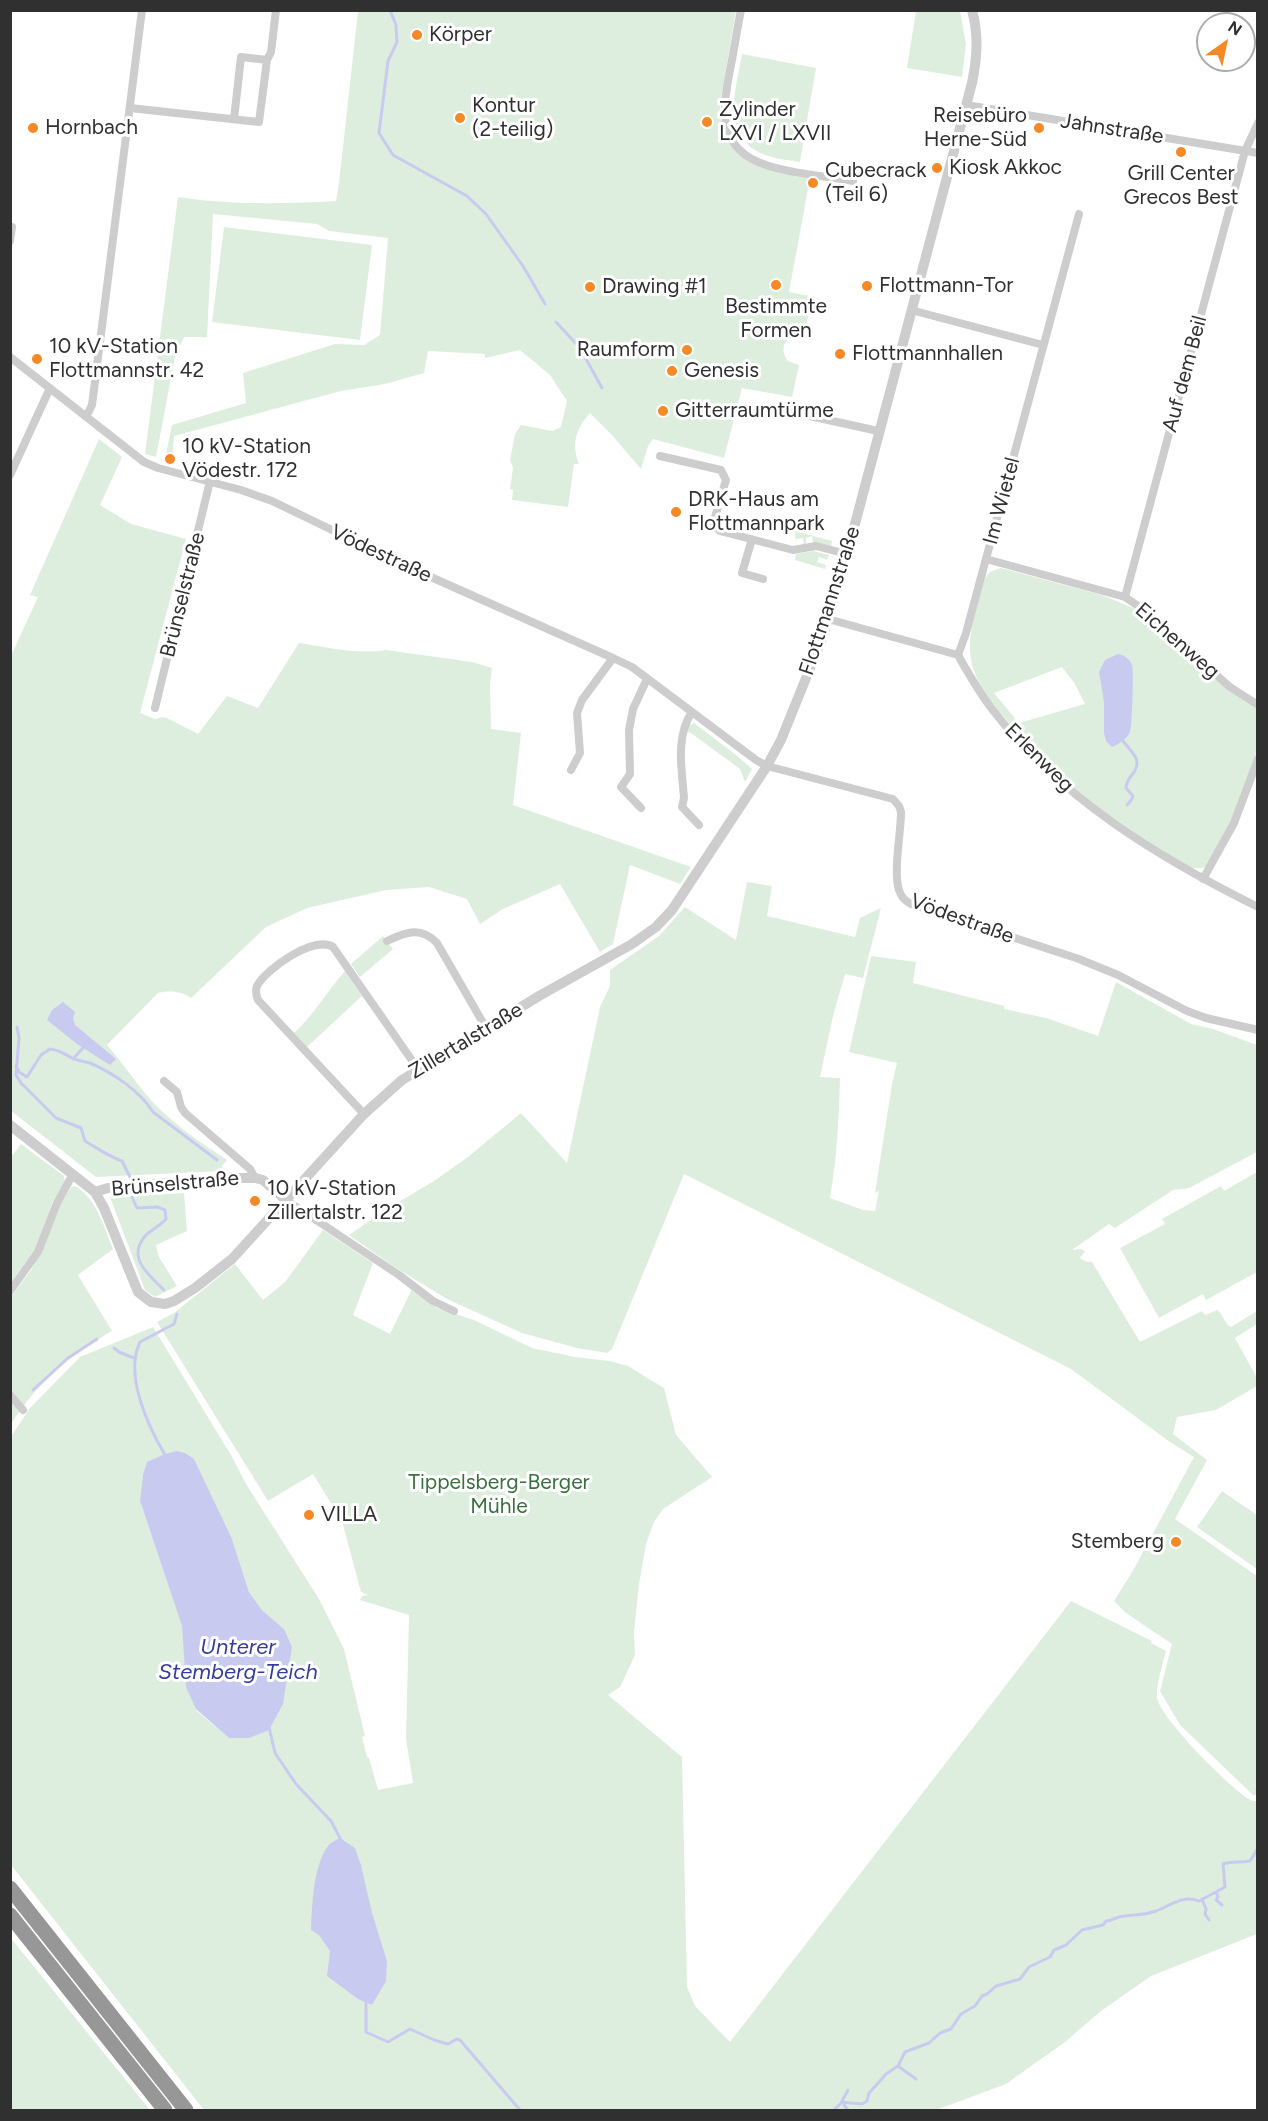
<!DOCTYPE html>
<meta charset="utf-8">
<style>
body{margin:0}
#map{position:relative;width:1268px;height:2121px;overflow:hidden;background:#fff;font-family:Figtree,sans-serif}
canvas{display:block}
.frame{position:absolute;inset:0;border:12px solid #303030;pointer-events:none}
.north{position:absolute;left:1196px;top:12px;width:60px;height:60px;box-sizing:border-box;background:#fff;border:2px solid #acacac;border-radius:50%;rotate:33deg;font-size:16px;font-weight:700;line-height:24px;text-align:center;color:#303030}
.north::after{content:'';display:block;margin:auto;width:21px;height:27px;background:#f48926;clip-path:polygon(50% 0,100% 100%,50% 72%,0 100%)}
</style>
<div id="map">
<canvas width="1268" height="2121"></canvas>
<div class="frame"></div>
<div class="north">N</div>
</div>
<script>
const c = document.querySelector('canvas').getContext('2d');
c.lineJoin = 'round';
function fill(path, color) { c.fillStyle = color; c.fill(path, 'evenodd'); }
function stroke(path, color, width, dash) { c.strokeStyle = color; c.lineWidth = width; c.lineCap = dash ? 'butt' : 'round'; c.setLineDash(dash || []); c.stroke(path); }
function write(font, color, halo, rows, align = 'center') {
  c.font = font + ' Figtree,sans-serif'; c.lineWidth = 6; c.setLineDash([]); c.textBaseline = 'middle'; c.strokeStyle = halo; c.fillStyle = color; for (const [text, x, y, turn = 0] of rows) {
    c.save(); c.translate(x, y); c.rotate((+turn || 0) * Math.PI / 180); c.textAlign = isNaN(turn) ? turn : align; if (halo) c.strokeText(text, 0, 0); c.fillText(text, 0, 0); c.restore();
  }
}
fill(new Path2D(`
 M358,11H736L720,104C719,163 763,169 810,178L789,292L810,296L807,315L808,316L804,336C788,334 777,346 788,361L799,365L792,397L742,388L724,458L653,439L648,446L641,469L611,434L590,413C576,429 571,443 579,464H574L568,507L512,500L513,490L510,489L513,468L510,460L515,434L521,425L552,431L561,427L567,401L550,375L520,350L485,358V354L428,351L424,373L385,384L341,391L174,436L172,461L165,459L172,425L246,403L243,373L335,344L364,345L380,335L388,238L329,231L317,224L213,214L207,337H184L175,357L156,457L145,454L178,197C230,205 283,204 336,201L339,183Z
 M916,11H960L966,44L962,77L907,68Z
 M742,54L816,68L800,162C788,160 775,159 763,154C720,136 736,89 742,54Z
 M224,227L372,245L360,340L212,322Z
 M99,439L122,457L100,505L131,524L186,539L140,713L155,719L162,717L167,718L198,734L227,696L258,708L299,643C327,647 357,655 386,650L472,662L492,668L490,685L491,729L521,733L513,805L691,867L680,884L630,865L613,944L600,952L560,884L503,909L480,924L467,899L429,887L386,890L307,908L266,927L191,998C182,991 168,990 158,993L107,1045C120,1060 132,1077 144,1092C167,1120 198,1141 227,1160L222,1166V1171L96,1177L11,1111V656L38,597L30,595Z
 M795,531L832,541L831,547L813,543L812,536L806,538V544L804,545L803,538L796,539V546Z
 M814,551L829,555L827,560L819,557L817,562L826,565L825,569L795,560L796,554Z
 M1001,568L1102,595L1133,608L1220,683L1257,709C1257,721 1259,735 1257,747C1254,770 1221,850 1205,867C1190,873 1173,857 1160,849C1101,814 1048,771 1004,717C994,705 982,691 976,676C962,643 976,610 985,578L990,572ZM1062,667L1075,684L1085,704L1019,723L994,693Z
 M694,723L736,755L752,769L745,782L740,769L691,733L687,732L689,726Z
 M747,882L772,886L767,916L855,937L860,918L881,908L863,978L845,974L833,1016L820,1077L840,1078C839,1118 837,1158 830,1198L863,1210L875,1211L879,1191L875,1193L892,1084L897,1063L849,1052L871,956L916,962L913,983L1004,1006V1009L1046,1018L1098,1036L1116,982L1191,1024L1213,1029L1257,1045V1152L1189,1188L1173,1190L1115,1228L1109,1224L1072,1250L1081,1249L1085,1251L1080,1258L1085,1261L1092,1262L1140,1342L1202,1311L1205,1315L1217,1310C1223,1314 1224,1323 1231,1327L1257,1311V1324L1235,1338L1257,1378V1386L1216,1410L1177,1417L1173,1434L1207,1460L1175,1519L1257,1576V1795H1253L1180,1725L1160,1691L1172,1644L1126,1613L1114,1601L1134,1569L1194,1457L1170,1442L1071,1369L684,1174L612,1349L607,1353L577,1348L522,1333L447,1299L393,1266L349,1235L382,1212L434,1181L468,1157L521,1113L567,1163L600,1007L610,986V970L659,936L685,907L736,940Z
 M383,936L393,949L360,977L351,964Z
 M345,971L362,996L307,1047L294,1033C314,1015 327,991 345,971Z
 M21,1144L64,1176L65,1181L52,1203L38,1246L11,1282L10,1158Z
 M1257,1172V1272L1206,1300L1203,1294L1159,1318L1120,1248L1165,1224L1162,1219L1221,1186L1224,1191Z
 M75,1186C97,1199 104,1227 113,1249L78,1275L112,1331C69,1356 38,1382 11,1424V1297L31,1270L41,1252L60,1205L71,1187Z
 M184,1193L187,1231L156,1245L159,1257L177,1286L155,1297L145,1290L110,1197Z
 M323,1230L373,1263L353,1315L390,1334L412,1289L437,1308L474,1320L532,1348L575,1357L610,1361L628,1366L664,1388L676,1435L712,1477L663,1509L654,1522L646,1544L639,1584L634,1632L635,1655L620,1687L608,1695L682,1757L687,1987L695,2006L730,2042L1071,1601L1152,1641L1151,1643L1166,1651C1163,1663 1156,1684 1157,1697C1158,1716 1231,1789 1249,1799C1252,1801 1253,1801 1257,1801V1934L1151,1976L1101,2011L1065,2042L1006,2084L936,2110H204L11,1865L10,1438L30,1408L80,1357L153,1327L231,1455L246,1484L319,1599L344,1649L365,1736L362,1737L367,1757L369,1758L378,1790L413,1783L406,1739L409,1615L360,1600L362,1596L368,1595L361,1592L342,1521L313,1474L268,1501L157,1322L174,1313L235,1264L263,1300L285,1282ZM143,1475L232,1539L249,1592L262,1610L284,1629L250,1738L227,1736L197,1711L188,1686L182,1625L141,1504Z
 M1222,1491L1257,1515V1569L1197,1527Z
 M10,1937L150,2110H11Z`), '#deeede');
fill(new Path2D(`
 M1118,654C1124,655 1130,659 1132,665C1134,670 1132,727 1130,732C1127,739 1119,744 1112,747L1106,741L1104,733V702L1099,672L1105,660Z
 M63,1002L75,1012L73,1018L75,1025L116,1059L110,1065L77,1044L47,1020L52,1010Z
 M177,1451L185,1453L194,1459L232,1539L249,1592L262,1610L284,1629L292,1647L283,1704L269,1730L249,1738H229L196,1709L186,1687L182,1626L140,1501L143,1475L147,1462L165,1454Z
 M340,1838L355,1848L361,1865L372,1913L387,1961L386,1981L372,2005L358,1999L327,1976L330,1951L319,1935L311,1930C312,1906 313,1866 328,1846C331,1842 336,1840 340,1838Z`), '#c8cbef');
stroke(new Path2D(`
 M390,10L396,25L397,42L388,61L379,133L393,155L467,196L486,214L523,266L545,304
 M556,322L580,348L602,388
 M1123,741C1132,753 1144,760 1132,775C1129,779 1126,782 1126,788L1133,796L1132,799L1127,805
 M17,1027L19,1038L16,1075L21,1083L56,1118L81,1128L85,1141C97,1148 108,1156 122,1161L130,1177
 M73,1059L83,1048
 M16,1066L19,1072L27,1077L41,1055L50,1049C60,1050 64,1054 72,1058C77,1061 84,1061 90,1063C113,1073 140,1091 153,1112L217,1160
 M132,1197L137,1208L157,1207L165,1210L166,1219C161,1225 153,1229 147,1234C125,1257 148,1274 164,1290
 M114,1348L119,1352L134,1358
 M33,1390L68,1358L97,1339
 M165,1455C148,1426 124,1375 140,1342L174,1324L177,1314
 M269,1727L275,1753L296,1784L331,1821L341,1840
 M1216,1892L1218,1897L1216,1900L1222,1905
 M1202,1899L1206,1909L1205,1914L1209,1920
 M366,2001V2032L388,2042L410,2029L434,2040L448,2044L457,2039L460,2040L520,2110
 M898,2066L916,2079
 M842,2101L848,2090
 M844,2102V2105L848,2110
 M834,2110L842,2102L862,2104L867,2101L869,2093L879,2082L886,2074L898,2066L905,2052L929,2043L940,2033L951,2029L961,2014L975,2006L982,1996L987,1994L996,1986L1020,1979L1029,1967L1050,1957L1054,1950L1066,1945L1082,1930L1103,1925L1106,1921C1112,1921 1114,1918 1119,1917C1131,1914 1143,1916 1156,1911C1170,1906 1183,1894 1199,1901L1225,1887L1223,1864C1233,1861 1240,1863 1250,1861L1258,1848`), '#c8cbef', 3);
stroke(new Path2D(`
 M741,10C737,30 734,50 730,70C722,111 717,149 766,165C792,174 825,176 853,181
 M966,105L1258,153
 M130,108L259,122L267,60L271,52L276,10
 M234,119L241,57L267,60
 M10,241L12,227
 M911,310L1043,345
 M10,357L144,462L158,468L241,490L272,501L415,570L613,658L632,667L756,760L767,766L893,799L899,806L901,812C901,834 893,871 899,890C901,897 905,901 911,904L1079,959L1118,975L1187,1011L1206,1018L1258,1030
 M801,414L878,431
 M86,417L92,405L142,10
 M660,456L721,470L726,480L713,524L720,531L793,550L816,546L847,554
 M10,475L50,388
 M752,539L742,573L763,579
 M986,559L1125,597L1138,606L1230,687L1258,705
 M1125,597L1245,151L1258,123
 M828,619L958,655C968,673 979,692 992,709C1060,798 1159,858 1258,907
 M958,655L966,633L1079,214
 M155,708L210,481
 M692,712C675,737 682,770 684,798L682,807L699,825
 M571,770L580,753L577,713L582,700L613,658
 M641,808L621,787L630,774L629,730L633,709L647,679
 M1203,879L1234,823L1258,759
 M387,941C406,932 421,926 437,943L486,1028
 M164,1081L177,1092L181,1107L185,1113L250,1169L255,1178
 M364,1114L258,1000C256,995 255,991 257,986C266,969 314,935 333,947L418,1069
 M286,1200L399,1275L433,1301L454,1311
 M10,1291L38,1252L57,1203L73,1174
 M10,1395L23,1410`), '#cdcdcd', 8);
stroke(new Path2D(`
 M10,1125L95,1192L104,1208L138,1292L151,1302L165,1304L174,1301L195,1288L232,1259L364,1114L402,1080L539,996L632,944L656,927L672,910L767,766L781,740L823,636L847,554L972,83C977,58 979,36 972,10
 M95,1192L108,1188L228,1178H255L263,1180L286,1200`), '#cdcdcd', 10);
stroke(new Path2D(`
 M10,1888L186,2110
 M10,1915L165,2110`), '#979797', 15);
for (const [x, y, r, color] of [
 [417,35,6,"#f48926"],
 [460,118,6,"#f48926"],
 [707,122,6,"#f48926"],
 [33,128,6,"#f48926"],
 [1039,128,6,"#f48926"],
 [1181,152,6,"#f48926"],
 [937,168,6,"#f48926"],
 [813,183,6,"#f48926"],
 [776,285,6,"#f48926"],
 [867,286,6,"#f48926"],
 [590,287,6,"#f48926"],
 [687,350,6,"#f48926"],
 [840,354,6,"#f48926"],
 [37,359,6,"#f48926"],
 [672,371,6,"#f48926"],
 [663,411,6,"#f48926"],
 [170,459,6,"#f48926"],
 [676,512,6,"#f48926"],
 [255,1201,6,"#f48926"],
 [309,1515,6,"#f48926"],
 [1176,1542,6,"#f48926"]
]) { const dot = new Path2D(); dot.arc(x, y, r, 0, 2 * Math.PI); c.fillStyle = color; c.fill(dot); stroke(dot, '#fff', 2); }
write('21px', '#303030', '#fff', [
 ["Körper",429,35],
 ["Kontur",472,106],
 ["(2-teilig)",472,130],
 ["Zylinder",719,110],
 ["LXVI / LXVII",719,134],
 ["Reisebüro",1027,116,"right"],
 ["Herne-Süd",1027,140,"right"],
 ["Hornbach",45,128],
 ["Kiosk Akkoc",949,168],
 ["Cubecrack",825,171],
 ["(Teil 6)",825,195],
 ["Grill Center",1181,174,"center"],
 ["Grecos Best",1181,198,"center"],
 ["Flottmann-Tor",879,286],
 ["Drawing #1",602,287],
 ["Bestimmte",776,307,"center"],
 ["Formen",776,331,"center"],
 ["10 kV-Station",49,347],
 ["Flottmannstr. 42",49,371],
 ["Raumform",675,350,"right"],
 ["Flottmannhallen",852,354],
 ["Genesis",684,371],
 ["Gitterraumtürme",675,411],
 ["10 kV-Station",182,447],
 ["Vödestr. 172",182,471],
 ["DRK-Haus am",688,500],
 ["Flottmannpark",688,524],
 ["10 kV-Station",267,1189],
 ["Zillertalstr. 122",267,1213],
 ["VILLA",321,1515],
 ["Stemberg",1164,1542,"right"]
], 'left');
write('21px', '#303030', '#fff', [
 ["Jahnstraße",1112,129,9],
 ["Auf dem Beil",1185,374,-75],
 ["Im Wietel",1002,501,-75],
 ["Vödestraße",381,554,25],
 ["Brünselstraße",183,595,-76],
 ["Flottmannstraße",830,601,-72],
 ["Eichenweg",1177,641,41],
 ["Erlenweg",1039,758,45],
 ["Vödestraße",962,919,20],
 ["Zillertalstraße",466,1041,-31],
 ["Brünselstraße",175,1184,-5]
]);
write('21px', '#39713e', '#fff', [
 ["Tippelsberg-Berger",499,1483],
 ["Mühle",499,1507]
]);
write('italic 22px', '#363c9a', '#fff', [
 ["Unterer",238,1648],
 ["Stemberg-Teich",238,1673]
]);
</script>
